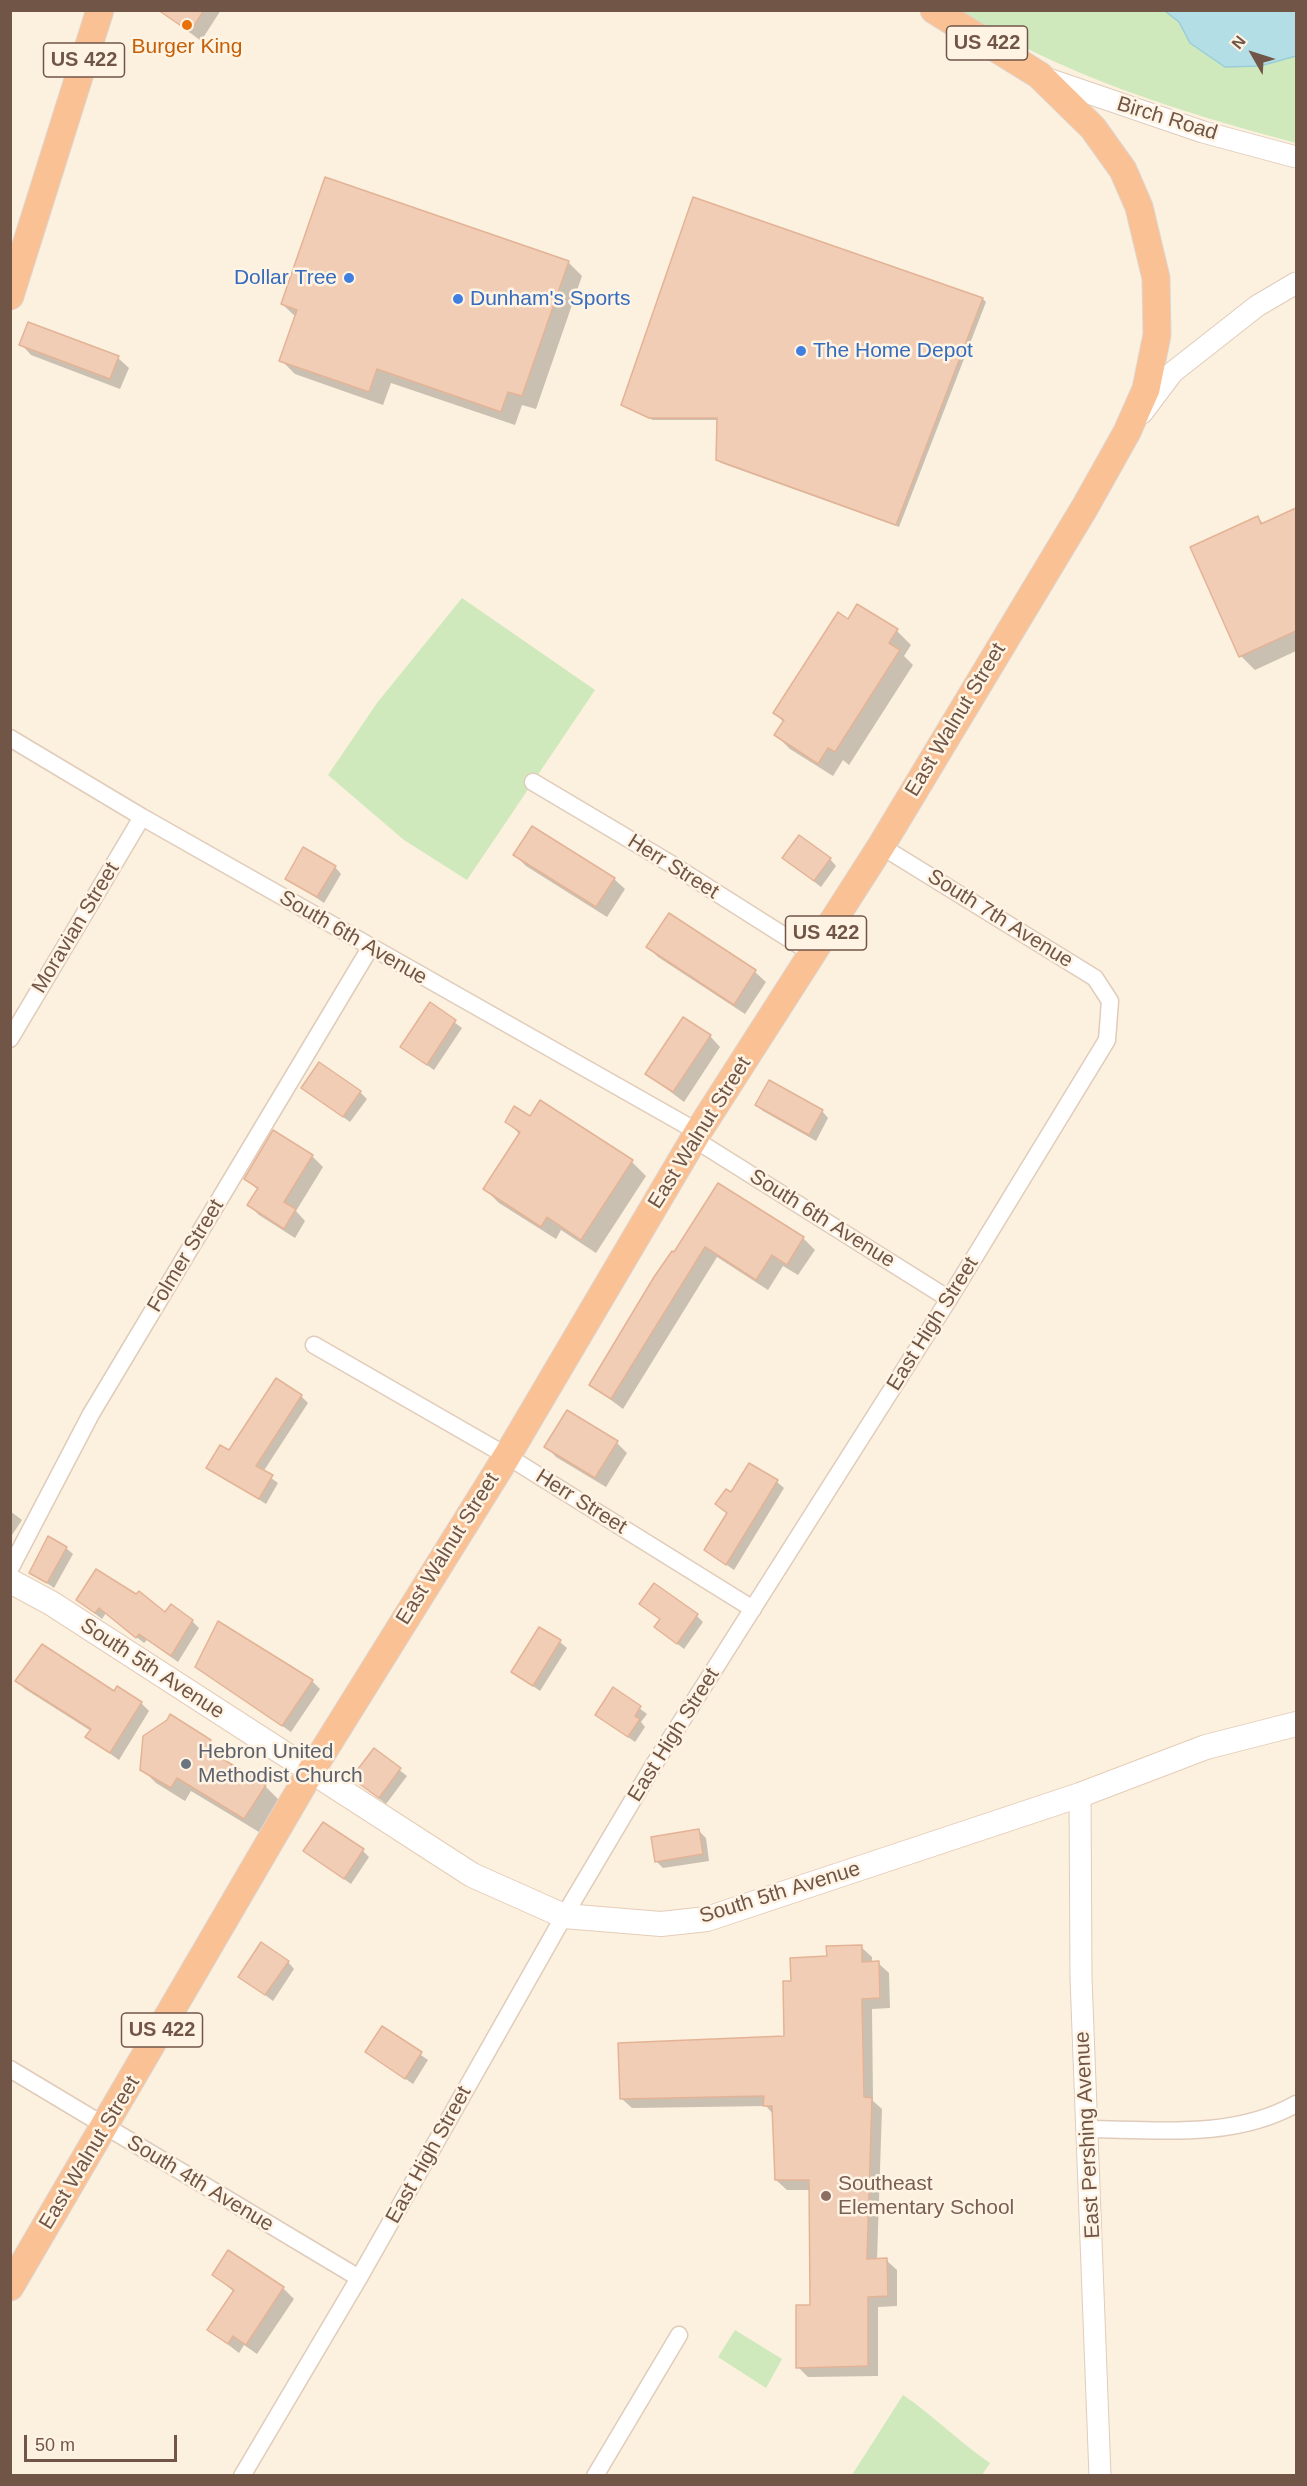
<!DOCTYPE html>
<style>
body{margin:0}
#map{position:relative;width:1307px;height:2486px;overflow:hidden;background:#fcf0de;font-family:Helvetica,sans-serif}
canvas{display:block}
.frame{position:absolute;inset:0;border:12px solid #715647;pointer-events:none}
.north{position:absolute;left:1223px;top:24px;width:60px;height:60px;-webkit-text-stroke:4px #fff4e4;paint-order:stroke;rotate:309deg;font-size:16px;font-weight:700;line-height:24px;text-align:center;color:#715647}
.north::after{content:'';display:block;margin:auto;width:21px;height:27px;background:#715647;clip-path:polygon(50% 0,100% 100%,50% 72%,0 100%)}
.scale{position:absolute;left:24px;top:2435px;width:153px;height:27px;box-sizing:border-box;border:3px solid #715647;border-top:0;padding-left:8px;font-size:18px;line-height:21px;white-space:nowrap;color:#715647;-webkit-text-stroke:4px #fff4e4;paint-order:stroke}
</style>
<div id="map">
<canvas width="1307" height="2486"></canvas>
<div class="frame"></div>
<div class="north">N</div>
<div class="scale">50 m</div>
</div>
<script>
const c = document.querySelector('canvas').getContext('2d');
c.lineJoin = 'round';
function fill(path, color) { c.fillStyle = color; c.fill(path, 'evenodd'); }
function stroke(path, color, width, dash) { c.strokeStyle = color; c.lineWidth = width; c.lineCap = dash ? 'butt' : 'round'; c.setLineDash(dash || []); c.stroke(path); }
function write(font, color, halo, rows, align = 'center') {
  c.font = font + ' Helvetica,sans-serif'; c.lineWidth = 5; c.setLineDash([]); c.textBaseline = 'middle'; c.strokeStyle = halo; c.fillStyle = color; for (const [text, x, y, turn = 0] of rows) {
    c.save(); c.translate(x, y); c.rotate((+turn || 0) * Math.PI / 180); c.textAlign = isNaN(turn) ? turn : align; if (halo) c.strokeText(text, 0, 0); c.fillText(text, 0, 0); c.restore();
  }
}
fill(new Path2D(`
 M959,11H1296V143C1179,112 1062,75 959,11Z
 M462,598L595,690L467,880L404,840L328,775L377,703Z
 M735,2330L782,2359L766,2388L718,2357Z
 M903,2395C934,2416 959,2442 990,2463L982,2475H852Z`), '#cfe9bd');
const water = new Path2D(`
 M1165,11H1296V56L1260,66L1225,67L1190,43L1179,22Z`);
fill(water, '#b3dee5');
stroke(water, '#9acdd7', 1.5);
fill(new Path2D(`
 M176,10H221L201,41L171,18Z
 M568,262L582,276L536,409L522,405L515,425L391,383L383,405L295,374L281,360L296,317L282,304Z
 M983,299L986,302L899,527L721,463L718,460V420H653L626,407Z
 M21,344L118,358L129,368L120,389L31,355Z
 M1296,510V651L1255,670L1241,656L1258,518L1264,524Z
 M858,606L897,631L911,645L904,656L913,665L849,765L843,760L833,776L790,749L776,735L784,723L775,713Z
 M515,855L614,879L625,889L607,917L526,866Z
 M784,858L830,859L836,866L821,887Z
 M335,867L341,874L324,903L287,878Z
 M669,915L755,972L766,982L745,1014L658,957L648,947Z
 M430,1004L462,1028L434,1070L402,1047Z
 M710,1036L720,1047L684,1102L647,1074Z
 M303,1088L360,1092L367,1099L350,1122Z
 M541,1102L632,1162L646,1176L596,1253L561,1230L556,1239L499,1203L485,1189L520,1135L507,1121L530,1119Z
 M756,1105L822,1111L828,1118L816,1141L763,1111Z
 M274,1132L312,1156L323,1167L296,1211L305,1221L295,1238L259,1215L249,1205L258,1190L246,1179Z
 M719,1185L803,1238L815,1250L798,1275L783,1266L768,1290L717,1257L623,1409L591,1385Z
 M301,1396L308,1403L263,1472L278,1483L266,1504L208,1467Z
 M617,1443L627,1453L606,1487L556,1457L546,1446Z
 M777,1482L784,1488L734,1570L706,1550L728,1514L717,1504L731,1494Z
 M10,1511L22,1520L10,1538Z
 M66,1548L73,1554L54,1588L31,1572Z
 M77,1600L165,1614L192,1621L199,1628L178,1662L147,1640L144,1643L106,1613L102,1619Z
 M641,1604L697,1616L703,1622L684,1649L656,1627L661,1620Z
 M560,1642L567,1648L540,1691L513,1672Z
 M196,1666L312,1681L320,1689L291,1732Z
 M17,1681L114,1693L141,1703L149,1711L119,1760L87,1737L91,1731L25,1689Z
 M614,1689L647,1714L641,1722L645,1727L635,1742L597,1715Z
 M210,1741L224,1755L222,1760L265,1786L279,1800L259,1832L191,1791L185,1801L156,1783L142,1769Z
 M374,1750L407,1776L386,1804L360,1784Z
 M699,1831L706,1838L709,1861L663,1868L656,1861Z
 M305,1851H363L369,1857L351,1884Z
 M861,1947L872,1957V1963H878L889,1973L890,2008L872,2009L873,2101L882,2109L877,2260H886L897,2270V2306L878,2307V2376L808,2377L798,2367L811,2307L810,2190H787L776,2180L773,2114L766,2106L632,2108L621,2098L785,2037L792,1982L828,1957Z
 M288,1962L294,1969L273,2001L240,1976Z
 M382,2028L428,2060L413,2084L367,2052Z
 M228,2252L283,2288L294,2299L257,2354L244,2345L239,2353L209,2330L234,2292L214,2275Z`), '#0003');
const building = new Path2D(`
 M158,10H204L190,32Z
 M325,177L569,261L522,396L508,392L501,412L377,369L369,392L279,361L297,310L281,304Z
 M693,197L983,298L896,525L716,460L717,418H649L621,405Z
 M28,322L119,356L110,379L19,345Z
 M1296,508V631L1239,657L1190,547L1258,516L1261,524Z
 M857,604L898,629L889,643L900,650L835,752L828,748L818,764L774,735L784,720L773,713L838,612L848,619Z
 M532,826L615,878L596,907L513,855Z
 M799,835L831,858L814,881L782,858Z
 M303,847L336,866L317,897L285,879Z
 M669,913L756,970L734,1005L646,947Z
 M430,1002L456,1020L427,1065L400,1047Z
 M683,1017L711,1035L673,1092L645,1074Z
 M319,1062L361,1091L343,1117L301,1088Z
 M769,1080L823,1110L809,1135L755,1105Z
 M540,1100L633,1160L581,1240L547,1217L541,1227L483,1189L520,1132L505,1122L514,1106L530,1116Z
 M273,1130L313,1155L284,1202L296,1209L284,1229L247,1205L258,1188L244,1179Z
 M718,1183L804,1237L787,1265L772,1255L756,1280L705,1247L611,1399L589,1385L654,1277L672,1251L674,1252Z
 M276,1378L302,1395L256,1466L273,1475L259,1499L206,1468L220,1445L229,1450Z
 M567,1410L618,1441L595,1478L544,1447Z
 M749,1463L778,1480L726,1565L704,1550L727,1513L715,1504L726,1489L731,1492Z
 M48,1536L67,1547L47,1583L29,1573Z
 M96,1569L136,1594L139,1591L165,1612L171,1604L193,1620L171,1656L139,1634L136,1638L99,1608L95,1613L76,1600Z
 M654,1583L698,1614L677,1644L654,1627L660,1619L639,1604Z
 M218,1621L313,1680L282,1726L195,1667Z
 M539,1627L561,1640L533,1686L511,1672Z
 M42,1644L114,1691L117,1686L142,1702L110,1753L85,1737L91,1729L15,1681Z
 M613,1687L641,1706L635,1716L640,1719L628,1737L595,1715Z
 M170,1714L211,1740L206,1749L266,1785L244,1819L177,1778L171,1788L140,1770L143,1736L167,1720Z
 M374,1748L401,1768L379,1798L351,1778Z
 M323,1822L364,1849L344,1879L303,1851Z
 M699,1829L703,1854L655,1862L651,1837Z
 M261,1942L289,1961L265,1995L238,1977Z
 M862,1945V1962L879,1961L880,1998L862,1999L864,2097L872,2098L867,2259L887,2258L888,2296L868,2297V2366L796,2368V2305H810L809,2180H775L772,2106H763L764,2096L620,2099L618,2043L784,2036L783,1981H791L790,1958L827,1956L826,1946Z
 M382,2026L422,2052L405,2079L365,2052Z
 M228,2250L284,2287L246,2345L233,2336L228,2344L207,2330L234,2290L212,2275Z`);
fill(building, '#f1cdb6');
stroke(building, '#e4b396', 1.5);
const minor = new Path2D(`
 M10,738L142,817L698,1132
 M533,782L671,864L813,954
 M10,1039L142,817
 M694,1139L949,1299
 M314,1345L507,1456L753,1609
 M10,1569L91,1414L370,948
 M10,2069L359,2278
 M1089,2129C1158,2130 1234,2139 1296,2104
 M242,2476L359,2278L564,1916L653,1766L949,1299L1107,1040L1110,1001L1095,978L881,846
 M595,2476L679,2335`);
const tertiary = new Path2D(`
 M1045,78L1203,132L1296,157
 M1142,413L1173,372L1257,306L1296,283
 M1080,1795L1081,1978L1100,2476`);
const secondary = new Path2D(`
 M10,1581L51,1603L472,1875L564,1916L661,1924L707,1919L1080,1795L1206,1747L1296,1724`);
const trunk = new Path2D(`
 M10,296L100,10
 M10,2287L311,1771L507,1456L698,1132L881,846L1085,507L1127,432L1146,389L1157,335L1156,278L1139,207L1123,170L1093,128L1039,75L934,10`);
stroke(minor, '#e0ccbb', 19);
stroke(tertiary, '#e0ccbb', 23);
stroke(secondary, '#e5cdb8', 26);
stroke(trunk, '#ddd6d3', 29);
stroke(minor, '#fff', 16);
stroke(tertiary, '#fff', 21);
stroke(secondary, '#fff', 24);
stroke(trunk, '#fac194', 27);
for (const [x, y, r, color] of [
 [187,25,6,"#e8710a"],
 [349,278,6,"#3f7fe0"],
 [458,299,6,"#3f7fe0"],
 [801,351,6,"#3f7fe0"],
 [186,1764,6,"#6b7280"],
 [826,2196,6,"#8d6e63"]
]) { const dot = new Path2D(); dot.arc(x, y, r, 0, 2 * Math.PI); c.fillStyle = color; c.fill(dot); stroke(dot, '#fff4e4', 2); }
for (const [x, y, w] of [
 [987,43,81],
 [84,60,81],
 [826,933,81],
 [162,2030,81]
]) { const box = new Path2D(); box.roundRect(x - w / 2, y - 17, w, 34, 4.5); c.fillStyle = '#fff4e4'; c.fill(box); stroke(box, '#715647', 1.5); }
write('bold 20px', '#715647', null, [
 ["US 422",987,43],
 ["US 422",84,60],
 ["US 422",826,933],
 ["US 422",162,2030]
]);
write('21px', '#c56008', '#fff4e4', [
 ["Burger King",187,47]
]);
write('21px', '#715647', '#fff4e4', [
 ["Birch Road",1167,119,17],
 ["East Walnut Street",956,720,-59],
 ["Herr Street",673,867,32],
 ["South 7th Avenue",1000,919,32],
 ["Moravian Street",76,928,-59],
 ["South 6th Avenue",353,938,30],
 ["East Walnut Street",700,1133,-58],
 ["South 6th Avenue",822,1219,32],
 ["Folmer Street",186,1256,-59],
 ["East High Street",933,1324,-58],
 ["Herr Street",581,1502,32],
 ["East Walnut Street",448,1549,-58],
 ["South 5th Avenue",152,1669,33],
 ["East High Street",674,1735,-58],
 ["South 5th Avenue",780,1893,-17],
 ["East Pershing Avenue",1088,2135,-93],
 ["East Walnut Street",90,2153,-59],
 ["East High Street",429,2155,-61],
 ["South 4th Avenue",200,2184,31]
]);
write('21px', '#366cbe', '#fff4e4', [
 ["Dollar Tree",337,278,"right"],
 ["Dunham's Sports",470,299],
 ["The Home Depot",813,351]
], 'left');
write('21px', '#5b616d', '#fff4e4', [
 ["Hebron United",198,1752],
 ["Methodist Church",198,1776]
], 'left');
write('21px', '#785e54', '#fff4e4', [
 ["Southeast",838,2184],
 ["Elementary School",838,2208]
], 'left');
</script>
